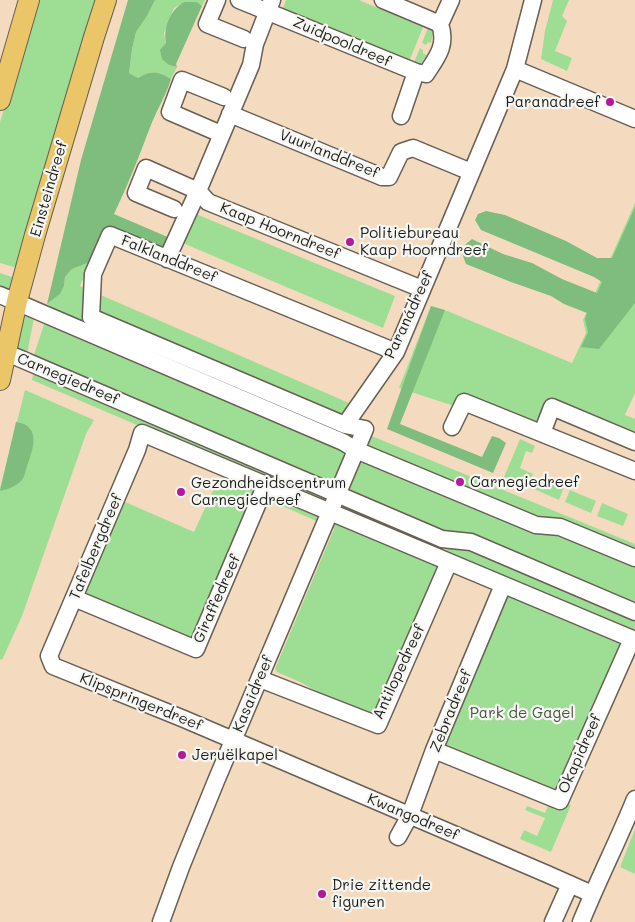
<!DOCTYPE html>
<meta charset="utf-8">
<style>
body{margin:0}
canvas{display:block;background:#f4dbbf}
</style>
<canvas width="635" height="922"></canvas>
<script>
const c = document.querySelector('canvas').getContext('2d');
c.lineJoin = 'round';
function fill(path, color) { c.fillStyle = color; c.fill(path, 'evenodd'); }
function stroke(path, color, width, dash) { c.strokeStyle = color; c.lineWidth = width; c.lineCap = dash ? 'butt' : 'round'; c.setLineDash(dash || []); c.stroke(path); }
function write(font, color, halo, rows, align = 'center') {
  c.font = font + ' Mali,sans-serif'; c.lineWidth = 4.5; c.setLineDash([]); c.textBaseline = 'middle'; c.strokeStyle = halo; c.fillStyle = color; for (const [text, x, y, turn = 0] of rows) {
    c.save(); c.translate(x, y); c.rotate((+turn || 0) * Math.PI / 180); c.textAlign = isNaN(turn) ? turn : align; if (halo) c.strokeText(text, 0, 0); c.fillText(text, 0, 0); c.restore();
  }
}
fill(new Path2D(`
 M38,0H101L21,269L0,263V122Z
 M155,0H205L202,6L197,2H184L174,8L164,33L169,65L177,67L171,79C158,71 151,70 138,78L129,73L132,49L136,32L147,16Z
 M286,0H359L423,27L409,62L283,8Z
 M553,0H569L562,16L567,21L555,51L572,58L567,71L541,59L545,31Z
 M429,25L434,27L431,43L428,42L426,45L422,43Z
 M420,48L423,50V54L427,55L417,69L412,67Z
 M635,203V393L625,415L635,419V434L550,408L540,434L399,388L431,306L444,311L445,310L572,363L586,333L583,320Z
 M191,212L395,296L383,328L178,241Z
 M90,262L80,286L349,403L340,423L635,544V635L560,801L434,750L502,585L449,562L378,725L300,682L277,672L275,669L334,529L258,495L196,649L74,598L116,498L194,532L215,486L221,488L230,465L32,380L34,369L30,367L50,306L47,304L60,294L64,286L65,277L72,269Z
 M0,273L18,279L13,297L0,289Z
 M22,312L34,318L27,354L13,348Z
 M25,390L94,420L86,434L22,616L2,660L0,659V488Z
 M520,439L535,446L532,453L526,451L520,468L533,474L528,487L504,477Z
 M539,477L564,487L559,500L534,489Z
 M570,490L596,501L591,513L565,502Z
 M602,503L628,514L623,526L597,516Z
 M549,803H565L571,805L551,852L520,839L524,830L537,836L545,818L525,810L527,806L545,813Z
 M635,829V874L620,867Z`), '#9ede94');
fill(new Path2D(`
 M128,0H155L147,16L136,32L132,49L129,73L138,78C151,70 158,71 171,79C166,96 157,109 151,125C146,137 142,149 137,161C130,179 122,197 114,214L170,238L163,250L106,229L90,262L72,269L65,277L64,286L60,294L47,304L81,160Z
 M184,2H197L202,6L176,64L177,67L169,65L162,59L160,50L166,43C163,28 170,10 184,2Z
 M635,207V303L599,349L581,347L588,332L585,319L587,313L564,304L551,296L511,282L466,264C461,252 461,247 472,239L503,254L532,263L562,279L597,293L602,282L594,277L481,230L475,220L478,214L486,211L505,215L566,241L597,258H612Z
 M431,306L445,310L400,424L482,457L492,436L499,438L506,443L493,473L387,429Z
 M16,422C42,426 33,449 27,466C25,471 25,477 21,481C15,487 8,489 0,491Z`), '#7ebd7e');
const minor = new Path2D(`
 M217,0L207,24L244,39
 M239,0L416,72L426,74C438,56 447,45 440,24L451,0
 M383,0L440,24
 M515,69L635,119
 M230,114L382,177H389L401,152L413,148L471,172
 M401,116L416,72
 M221,134L170,112L182,80L224,97
 M174,209L136,193L146,168L198,191L208,202L422,289
 M167,259L198,191L251,65L255,44L272,0
 M0,295L343,442L356,450L536,525L560,527L635,558
 M0,350L442,539L471,542L635,612
 M345,425L91,317L93,274L110,235L396,352
 M452,427L464,402L635,471
 M542,433L552,407L635,442
 M74,598L196,649L266,484
 M260,679L378,725L449,562
 M434,750L560,801L632,639
 M398,837L410,815L434,750L503,585
 M592,894L547,874L184,719L53,666L49,656L137,450L142,433L635,640
 M161,922L181,867L216,781L365,429L345,425L396,352L515,69L533,0
 M553,922L570,884
 M581,922C598,880 618,841 635,799`);
const major = new Path2D(`
 M0,100L29,0
 M0,380L17,301L35,235L94,37L106,0`);
stroke(minor, '#685f55', 19);
stroke(major, '#685f55', 22);
stroke(minor, '#fff', 16);
stroke(major, '#ebc669', 20);
for (const [x, y, r, color] of [
 [610,102,5,"#b5179e"],
 [350,242,5,"#b5179e"],
 [460,482,5,"#b5179e"],
 [181,492,5,"#b5179e"],
 [182,755,5,"#b5179e"],
 [322,894,5,"#b5179e"]
]) { const dot = new Path2D(); dot.arc(x, y, r, 0, 2 * Math.PI); c.fillStyle = color; c.fill(dot); stroke(dot, '#f6f6f2', 2); }
write('15px', '#1c1c1c', '#f6f6f2', [
 ["Zuidpooldreef",342,42,23],
 ["Vuurlanddreef",329,154,22],
 ["Einsteindreef",49,189,-74],
 ["Kaap Hoorndreef",280,231,22],
 ["Falklanddreef",169,259,22],
 ["Paranádreef",409,315,-65],
 ["Carnegiedreef",68,379,23],
 ["Tafelbergdreef",96,547,-67],
 ["Giraffedreef",217,599,-66],
 ["Antilopedreef",399,672,-65],
 ["Kasaidreef",253,694,-67],
 ["Klipspringerdreef",141,702,22],
 ["Zebradreef",451,711,-68],
 ["Okapidreef",580,754,-66],
 ["Kwangodreef",413,817,23]
]);
write('15px', '#1c1c1c', '#f6f6f2', [
 ["Paranadreef",600,102,"right"],
 ["Politiebureau",360,233],
 ["Kaap Hoorndreef",360,250],
 ["Carnegiedreef",470,482],
 ["Gezondheidscentrum",191,483],
 ["Carnegiedreef",191,500],
 ["Jeruëlkapel",192,755],
 ["Drie zittende",332,885],
 ["figuren",332,902]
], 'left');
write('15px', '#435640', '#f6f6f2', [
 ["Park de Gagel",522,713]
]);
</script>
